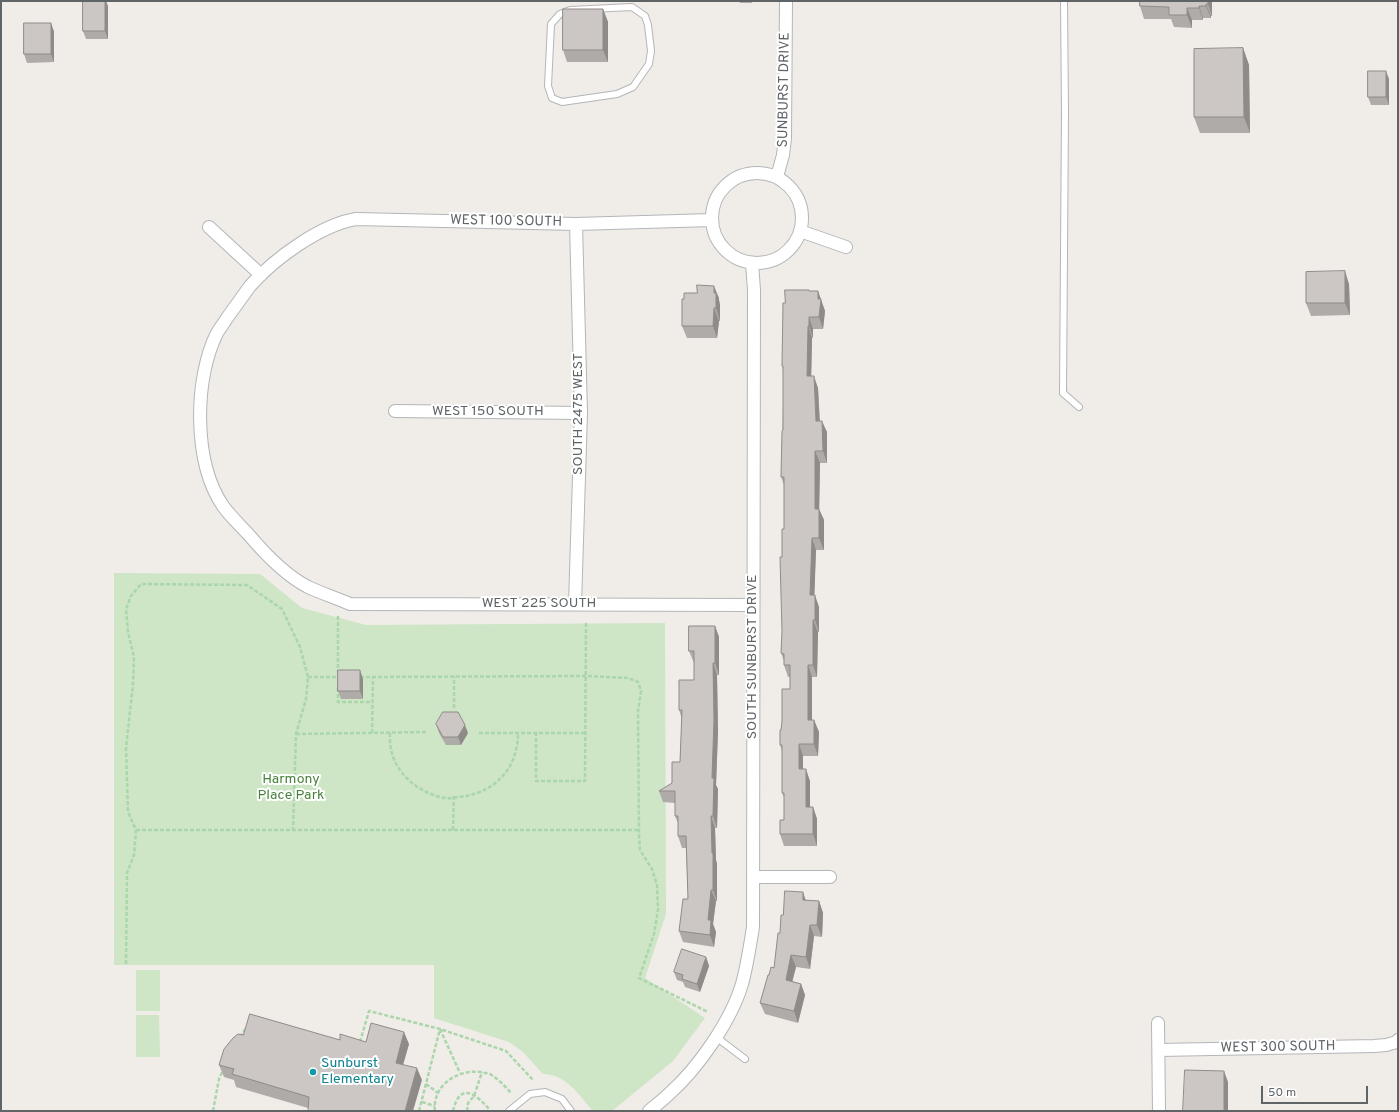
<!DOCTYPE html>
<style>
body{margin:0}
#map{position:relative;width:1399px;height:1112px;overflow:hidden;background:#f0ece8;font-family:Overpass,sans-serif}
canvas{display:block}
.frame{position:absolute;inset:0;border:2px solid #5f6467;pointer-events:none}
.scale{position:absolute;left:1261px;top:1086px;width:107px;height:18px;box-sizing:border-box;border:2px solid #5f6467;border-top:0;padding-left:5px;font-size:12px;line-height:14px;white-space:nowrap;color:#5f6467;-webkit-text-stroke:3px #fff;paint-order:stroke}
</style>
<div id="map">
<canvas width="1399" height="1112"></canvas>
<div class="frame"></div>
<div class="scale">50 m</div>
</div>
<script>
const c = document.querySelector('canvas').getContext('2d');
c.lineJoin = 'round';
function fill(path, color) { c.fillStyle = color; c.fill(path, 'evenodd'); }
function stroke(path, color, width, dash) { c.strokeStyle = color; c.lineWidth = width; c.lineCap = dash ? 'butt' : 'round'; c.setLineDash(dash || []); c.stroke(path); }
function write(font, color, halo, rows, align = 'center') {
  c.font = font + ' Overpass,sans-serif'; c.lineWidth = 4; c.setLineDash([]); c.textBaseline = 'middle'; c.strokeStyle = halo; c.fillStyle = color; for (const [text, x, y, turn = 0] of rows) {
    c.save(); c.translate(x, y); c.rotate((+turn || 0) * Math.PI / 180); c.textAlign = isNaN(turn) ? turn : align; if (halo) c.strokeText(text, 0, 0); c.fillText(text, 0, 0); c.restore();
  }
}
fill(new Path2D(`
 M114,573L260,574L302,608L366,625L665,623L666,914L645,978L705,1018L673,1061L612,1111H593C579,1095 566,1074 543,1074L523,1052L509,1042L434,1018V965H114Z
 M136,970H160V1011H136Z
 M136,1015H159L160,1057H136Z`), '#cee5c6');
const lane = new Path2D(`
 M1064,1L1065,113L1063,393L1079,407
 M632,7L645,16L648,25L651,51L649,64L633,87L617,94L562,102L552,98L548,86L551,24L560,14L570,10Z
 M716,1037L745,1059
 M509,1111L530,1094L545,1092L562,1099L571,1111`);
const street = new Path2D(`
 M712 218a45 45 0 1 1 90 0a45 45 0 1 1-90 0Z
 M777,177L783,155L785,138L786,1
 M712,220L576,224L356,219C320,225 274,259 250,286C242,297 235,307 227,318C224,323 220,328 217,333C194,379 193,462 223,506C230,516 240,525 249,535C265,554 285,575 308,587C321,593 336,598 350,604L753,605
 M209,227L261,275
 M800,231L846,247
 M395,411L581,413
 M575,604L581,413L576,224
 M753,877H830
 M1158,1023L1159,1111
 M1159,1050L1374,1046L1386,1045L1397,1042L1398,1040
 M649,1111C656,1105 663,1100 670,1093C698,1068 731,1021 742,984C747,966 750,946 753,927L754,290L752,263`);
stroke(lane, '#b3b6b9', 8);
stroke(street, '#b3b6b9', 14);
stroke(new Path2D(`
 M338,616V673
 M308,677H341
 M360,677L586,676L628,678L638,682L641,691L638,711L639,834L640,850L652,869L657,885L658,910L654,934L639,978L708,1012
 M338,688V702H372
 M454,708V676
 M536,732V781H585L586,621
 M372,733L373,677
 M390,733C388,765 409,788 440,797C445,799 452,798 458,797C494,794 518,769 518,733
 M479,733H585
 M296,734L428,732
 M136,830H639
 M453,830L454,795
 M126,964L127,873L134,855L136,830L128,812L126,748L133,684L134,657L128,632L126,609L131,596L141,584L247,585L282,609L300,647L308,677L306,699L296,734L293,830
 M440,1029L460,1073
 M240,1037L246,1028
 M360,1042L369,1011L440,1029L506,1051L533,1080
 M426,1084L438,1093
 M422,1102L435,1106
 M213,1111L219,1079L223,1070
 M419,1111L440,1029
 M435,1111C432,1085 458,1069 481,1072C484,1073 487,1073 490,1074C498,1079 505,1086 511,1093
 M453,1111C460,1082 475,1093 489,1109
 M467,1111L468,1103L474,1096L482,1072`), '#aad6ab', 2.5, [4, 2]);
stroke(lane, '#fff', 6);
stroke(street, '#fff', 12);
fill(new Path2D(`
 M739,1H752V3H740Z
 M1212,1V16H1211V18H1203V20H1192V28L1174,27L1171,19H1144L1140,6Z
 M108,6V39H86L83,31Z
 M603,9L608,22V62H567L563,50Z
 M51,23L54,32V62L27,63L24,54Z
 M1243,48L1249,65L1250,133H1200L1194,117Z
 M1389,79V105H1371L1368,97Z
 M1349,284L1350,315L1311,316L1306,303Z
 M809,291H818L825,311L823,329H813V338H812L811,376L818,388L820,421L827,432V463H820L819,509L824,520V550H816L814,595L819,607V632H818L817,677H812V720H814L819,732L818,756H803V769L810,781V807H813L817,819V846H784L780,834L784,820V797L782,793V751L780,745L781,730L790,689V677H788L784,665V661L781,653L782,632V557L784,529V485L781,477L783,409V370L782,366L785,303Z
 M719,298V300L720,305V321H719L717,338H687L682,326Z
 M715,626L719,637V675H717L718,731L716,785L718,789L717,828H715L716,860L717,864V901H716L713,924L716,932L714,947L683,942L679,931L688,899L686,848H682L678,836V823L675,816V803L663,802L659,791L672,783L680,762L682,719L679,710L694,680V663L689,651Z
 M363,679V699H341L338,691Z
 M436,724L468,733L461,745H446L439,733Z
 M806,900L819,901L823,913L822,937L814,936L810,969L796,967L792,981L801,984L805,995L798,1023L765,1014L760,1003L769,975L774,968L780,933L783,915Z
 M706,957L709,966L700,992L685,987L683,982L677,980L674,972Z
 M243,1035L340,1040L409,1044L403,1065L422,1080L308,1108L236,1087L234,1080L224,1077L219,1065Z`), '#afaba9');
fill(new Path2D(`
 M105,1H106L108,6V39L105,31Z
 M1208,1H1212V16L1208,4Z
 M1206,4L1211,16V18L1206,6Z
 M1199,6L1203,18V20L1199,8Z
 M1187,8L1192,20V28L1187,15Z
 M603,9L608,22V62L603,50Z
 M51,23L54,32V62L51,54Z
 M1243,48L1249,65L1250,133L1244,117Z
 M1386,71L1389,79V105L1386,97Z
 M1345,271L1349,284L1350,315L1345,303Z
 M714,286L719,298V300L720,305V321L716,308L714,293Z
 M818,291L825,311L823,329L819,317Z
 M714,308L719,321L717,338L713,326Z
 M809,317L813,329V338L809,326Z
 M808,326L812,338L811,388L807,376Z
 M814,376L818,388L820,432L816,421Z
 M822,421L827,432V463L823,451Z
 M815,451L820,463L819,520L815,509Z
 M819,509L824,520V550L819,538Z
 M812,538L816,550L814,607L810,595Z
 M815,595L819,607V632L815,620Z
 M813,620L818,632L817,677L813,665Z
 M715,626L719,637V675L715,663Z
 M713,663L717,675L718,731L716,785L718,789L717,828L713,816L712,778Z
 M808,665L812,677V732L808,720Z
 M360,670L363,679V699L360,691Z
 M814,720L819,732L818,756L814,744Z
 M465,725L468,733L461,745L458,737Z
 M799,744L803,756V781L799,769Z
 M806,769L810,781V818L806,807Z
 M813,807L817,819V846L813,834Z
 M711,816L715,828L716,860L717,864V901L713,890Z
 M711,890L716,901L713,924L716,932L714,947L710,935L708,920Z
 M803,892L807,904L803,900Z
 M819,901L823,913L822,937L817,925Z
 M810,925L814,936L810,969L806,957Z
 M791,955L796,967L790,991L786,980Z
 M706,957L709,966L700,992L697,984Z
 M801,984L805,995L798,1023L794,1011Z
 M404,1032L409,1044L400,1075L396,1063Z
 M417,1068L422,1080L413,1111H405Z
 M1224,1071L1228,1082V1111H1224Z`), '#8f8b89');
const building = new Path2D(`
 M83,1H105V31H83Z
 M1140,1H1208V4H1206V6H1199V8H1187V15H1169V7L1140,6Z
 M563,9H603V50H563Z
 M24,23H51V54H24Z
 M1243,48L1244,117H1194V49Z
 M1368,71H1386V97H1368Z
 M1345,271V303H1306V272Z
 M697,285L714,286V293H716V308H714L713,326H682V299H684V293H697Z
 M785,290H809V291H818V299H821L819,317H809V326H808L807,376H814L816,421H822L823,451H815V509H819V538H812L810,595H815V620H813V665H808V720H814V744H799V769H806V807H813V834H780V820H784V793H782V745H780V730H781L782,721V689H790V665H784V654L781,653L782,632L780,557H782V529H784V477H781L782,431L783,430V366H782L783,303H785Z
 M689,626H715V663H713L714,720L712,778H714L713,816H711L712,853H713V890H711L708,920H711L710,935L679,931L683,899H688L686,836H678V816H675V791H659L672,783V762H680L682,710H679V680H694V651H689Z
 M338,670H360V691H338Z
 M443,712H458L465,725L458,737H443L436,724Z
 M785,891L803,892V900L819,901L817,925H810L806,957L791,955L786,980L801,984L794,1011L760,1003L768,975H769L771,967L774,968L778,933H780L781,915H783Z
 M682,949L706,957L697,984L682,979L683,975L674,972Z
 M250,1014L340,1040V1034L366,1042L371,1023L404,1032L396,1063L417,1068L405,1111H308L309,1097L232,1074L234,1069L219,1065L224,1049L233,1038L238,1034L243,1035Z
 M1185,1070L1224,1071V1111H1183Z`);
fill(building, '#ccc7c4');
stroke(building, '#8f8b89', 1);
for (const [x, y, r, color] of [
 [313,1072,4,"#0f9aa8"]
]) { const dot = new Path2D(); dot.arc(x, y, r, 0, 2 * Math.PI); c.fillStyle = color; c.fill(dot); stroke(dot, '#fff', 1.5); }
write('14px', '#5f6467', '#fff', [
 ["SUNBURST DRIVE",785,90,-89],
 ["WEST 100 SOUTH",506,222,1],
 ["WEST 150 SOUTH",488,412],
 ["SOUTH 2475 WEST",579,414,-90],
 ["WEST 225 SOUTH",539,604],
 ["SOUTH SUNBURST DRIVE",753,657,-90],
 ["WEST 300 SOUTH",1278,1048,-1]
]);
write('14px', '#49813c', '#fff', [
 ["Harmony",291,780],
 ["Place Park",291,796]
]);
write('14px', '#0d838f', '#fff', [
 ["Sunburst",321,1064],
 ["Elementary",321,1080]
], 'left');
</script>
